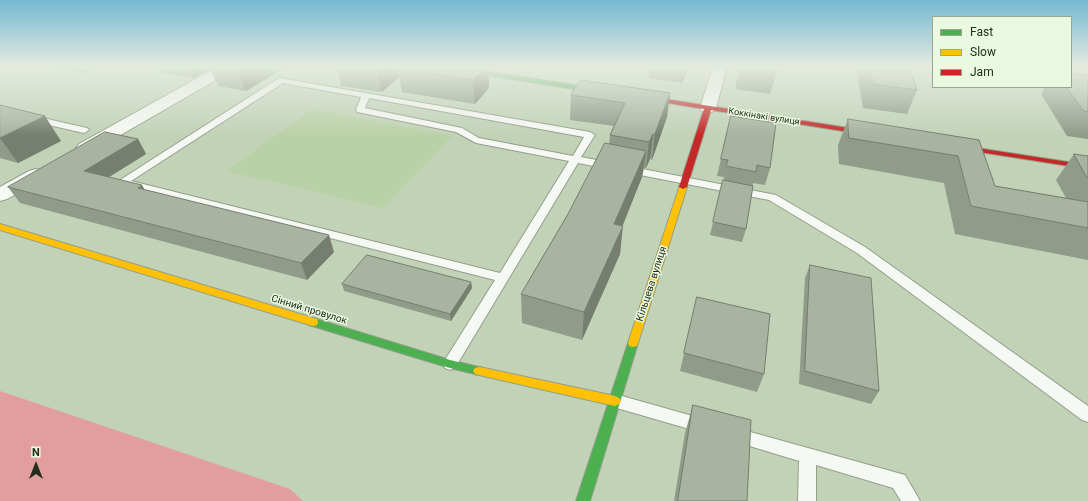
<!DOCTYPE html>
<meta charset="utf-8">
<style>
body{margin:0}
#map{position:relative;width:1088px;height:501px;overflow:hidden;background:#c2d2b7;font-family:Roboto,sans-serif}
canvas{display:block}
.legend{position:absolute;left:932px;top:16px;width:140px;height:72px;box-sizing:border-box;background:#eaf9e0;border:1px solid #9aa791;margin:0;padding:5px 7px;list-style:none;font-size:12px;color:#232d1b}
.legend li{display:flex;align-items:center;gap:8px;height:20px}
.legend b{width:20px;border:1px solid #9aa791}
.north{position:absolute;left:16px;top:445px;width:40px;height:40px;-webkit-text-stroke:3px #eaf9e0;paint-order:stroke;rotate:0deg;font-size:11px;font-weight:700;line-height:16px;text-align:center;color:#232d1b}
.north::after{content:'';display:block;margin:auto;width:14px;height:18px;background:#232d1b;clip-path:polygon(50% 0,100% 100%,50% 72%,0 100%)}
</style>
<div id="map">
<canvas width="1088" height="501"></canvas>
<ul class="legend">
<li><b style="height:5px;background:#4caf50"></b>Fast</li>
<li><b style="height:5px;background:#ffc107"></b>Slow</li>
<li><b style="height:5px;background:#c62828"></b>Jam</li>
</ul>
<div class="north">N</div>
</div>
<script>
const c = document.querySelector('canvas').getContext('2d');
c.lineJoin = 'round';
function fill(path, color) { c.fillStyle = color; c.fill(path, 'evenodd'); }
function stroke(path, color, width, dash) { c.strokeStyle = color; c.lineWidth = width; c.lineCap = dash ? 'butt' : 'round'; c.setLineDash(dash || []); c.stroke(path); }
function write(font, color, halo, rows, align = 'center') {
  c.font = font + ' Roboto,sans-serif'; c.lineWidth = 3; c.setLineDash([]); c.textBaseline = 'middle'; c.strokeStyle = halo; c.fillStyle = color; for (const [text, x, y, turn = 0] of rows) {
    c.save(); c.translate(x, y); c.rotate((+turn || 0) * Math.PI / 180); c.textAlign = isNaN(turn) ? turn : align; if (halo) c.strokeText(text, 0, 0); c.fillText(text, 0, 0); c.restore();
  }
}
fill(new Path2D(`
 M313,109L452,136L383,208L226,171Z`), '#b9d1a7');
fill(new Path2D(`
 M0,391L290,489L303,501H0Z`), '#e19e9d');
const lane = new Path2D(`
 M279,78L590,132L595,135L581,157L776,195L865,247L1088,406V422L1082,420L857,253L769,200L578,163L455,368L450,370L445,368L443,364L445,360L495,280L118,184L117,182ZM283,83L361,97L356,110L357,112L456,132L476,143L569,161L500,273L131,181ZM369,98L584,137L573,156L479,138L462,128L365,108Z
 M34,116L87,128L89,130L84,133L31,121L30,119Z
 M615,394L703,419L709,421L711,426L709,431L703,433L610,406L607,401L610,396Z
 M736,428L905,475L920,501H901L893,488L816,465V501H798L799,461L730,440L728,435L730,430Z`);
const street = new Path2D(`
 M219,66H237L235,69L91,152L85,153L79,152L76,148L79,144Z
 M713,66H727L716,108L714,111L708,113L702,111L700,108Z
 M36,169L43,171L45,175L43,179L7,199L0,201V187L29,171Z`);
const fast = new Path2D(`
 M438,66H453L606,90L609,92L606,94L441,68Z
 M313,318L450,360L479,367L483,368L485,371L483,374L479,375L450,368L309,325L308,322L309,319Z
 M633,339L637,340L638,343L590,501H576L628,343L629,340Z`);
const slow = new Path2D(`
 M680,185H683L687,187L638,343L637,346L633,347L629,346L628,343Z
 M0,224L313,318L317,319L318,322L317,325L313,326L0,230Z
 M479,367L615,396L619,398L621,401L619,404L615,406L479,375L475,374L473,371L475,368Z`);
const jam = new Path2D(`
 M640,95L874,132L877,134L874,136L711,110L687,187L683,189L679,187L704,109L638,98V96Z
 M951,144L1088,165V169L954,148L950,146Z`);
stroke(lane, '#939f8a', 2);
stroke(street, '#939f8a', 2);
stroke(fast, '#939f8a', 2);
stroke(slow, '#939f8a', 2);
stroke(jam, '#939f8a', 2);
fill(lane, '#f6f8f4');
fill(street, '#f6f8f4');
fill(fast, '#4caf50');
fill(slow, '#ffc107');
fill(jam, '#c62828');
fill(new Path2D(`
 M40,66H100L85,73Z
 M157,66H287L246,91L218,86L217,82H216L211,69L194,78L160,73Z
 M337,66H399V67L401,66H488L489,88L475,104L402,92L399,77L382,92L341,86Z
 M650,66H689L682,83L649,78Z
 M740,66H777V71L770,94L735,89Z
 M860,66H909L917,90L907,114L863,108L857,73Z
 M1088,75V139L1067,136L1041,94L1045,87H1071Z
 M670,93L667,117L652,160L650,159L646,168H644L642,177L622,226L620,254L582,340L522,323L521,294L609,144L610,135L614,126L570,120L571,95Z
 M0,105L61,141L18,163L0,158Z
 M731,116L770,168L765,185L753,183L746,229L742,242L710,235L724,177L717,176Z
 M848,119L979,140L995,186L1066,198L1056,180L1074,154L1088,156V260L955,234L944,183L839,164L838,145Z
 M138,139L146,154L109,177L145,190L334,252L307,280L20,203L8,187Z
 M810,265L879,391L871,404L799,384L805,278Z
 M471,282L472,288L451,321L344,291L342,284Z
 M697,297L764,374L757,392L680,371Z
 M693,405L747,501H674L685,433Z`), '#909b89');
fill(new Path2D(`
 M86,66H100L85,73L82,68Z
 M189,66H210L211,69L194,78Z
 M241,66H287L246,91L237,68Z
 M380,66H399V69L398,68L399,77L382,92L377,68Z
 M487,66H488L489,88L475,104L473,80Z
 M685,66H689L682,83Z
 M670,93L667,117L652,160L655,134Z
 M45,116L61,141L18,163L0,138Z
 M653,134L650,159L646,168L649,142Z
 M138,139L146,154L93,187L84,171Z
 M646,151L642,177L617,240L623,226L620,254L582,340L584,312L614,224Z
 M142,185L151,201L138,188Z
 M329,235L334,252L307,280L301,263Z
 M471,282L472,288L451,321L450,314Z`), '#767e6f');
const building = new Path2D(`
 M71,66H86L82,68Z
 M227,66H241L237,68Z
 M361,66H380L377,68Z
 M401,66H487L473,80L398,68Z
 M742,66H777V71Z
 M869,66H909L917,90L873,84Z
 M1071,73L1088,75V112L1084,111L1066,87H1071Z
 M581,80L670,93L655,134H653L649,142L610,135L625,103L571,95Z
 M0,105L45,116L0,138Z
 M731,116L776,123L770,168L757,165L756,172L726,166L728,160L721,159Z
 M848,119L979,140L995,186L1088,202V228L971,206L958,156L849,138Z
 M105,132L138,139L84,171L142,185L138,188L329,235L301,263L8,187Z
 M605,143L646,151L614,224L623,226L584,312L521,294L568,214Z
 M1074,154L1088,156V177H1087Z
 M723,180L753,186L746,229L713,222Z
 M367,255L471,282L450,314L342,284Z
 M810,265L871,278L879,391L805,371Z
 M697,297L770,314L764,374L684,353Z
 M693,405L751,420L747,501H678Z`);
fill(building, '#a8b49f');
stroke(building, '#767e6f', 1);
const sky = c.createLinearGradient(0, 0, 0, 136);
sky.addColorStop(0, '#75b8d3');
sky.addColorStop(0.49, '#e4ebdf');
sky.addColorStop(1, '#e4ebdf00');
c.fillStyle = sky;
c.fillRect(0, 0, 1088, 136);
write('9px', '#232d1b', '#eaf9e0', [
 ["Коккінакі вулиця",764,117,9]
]);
write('10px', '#232d1b', '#eaf9e0', [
 ["Кільцева вулиця",652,284,-72],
 ["Сінний провулок",309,310,17]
]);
</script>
